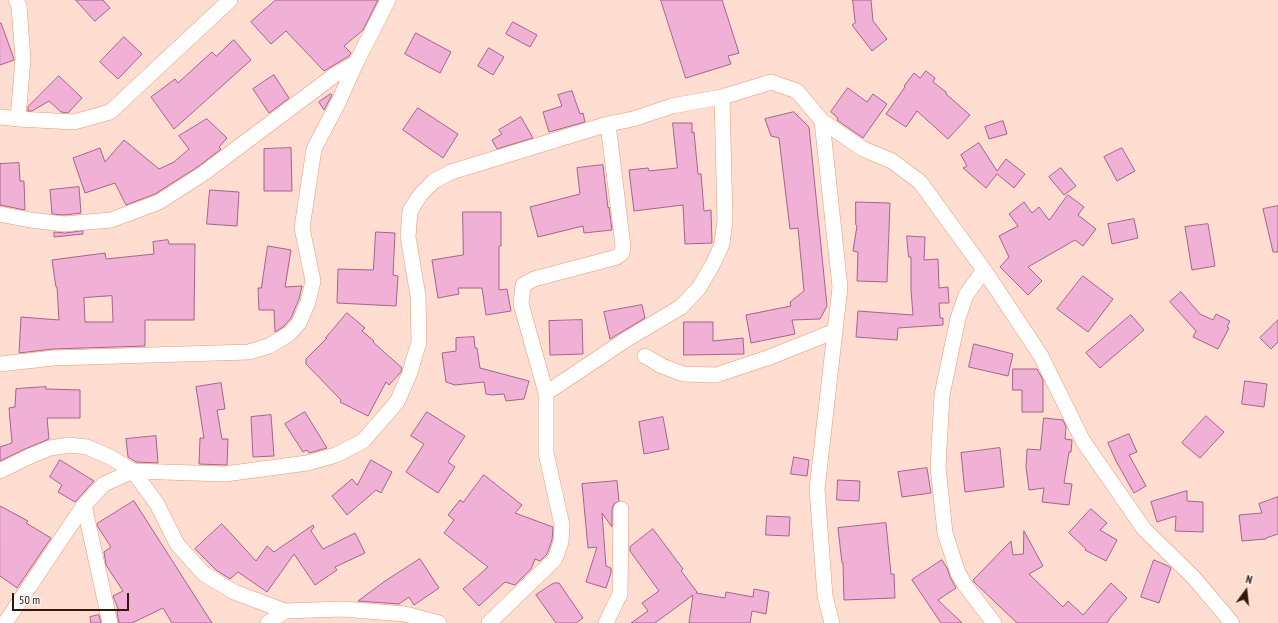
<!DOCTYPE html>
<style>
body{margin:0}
#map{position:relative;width:1278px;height:623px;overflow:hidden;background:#ffddd0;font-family:"PT Sans Narrow",sans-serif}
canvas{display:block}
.north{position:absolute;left:1226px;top:571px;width:40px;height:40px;-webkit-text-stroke:3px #f3f3f3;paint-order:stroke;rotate:15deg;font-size:11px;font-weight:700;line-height:16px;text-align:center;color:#34170a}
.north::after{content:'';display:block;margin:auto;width:14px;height:18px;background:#34170a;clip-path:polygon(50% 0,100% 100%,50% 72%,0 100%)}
.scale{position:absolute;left:12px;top:593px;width:117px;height:18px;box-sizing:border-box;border:2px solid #34170a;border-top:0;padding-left:5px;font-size:12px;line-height:14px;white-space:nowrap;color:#34170a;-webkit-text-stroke:3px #f3f3f3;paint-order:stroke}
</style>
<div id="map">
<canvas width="1278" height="623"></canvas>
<div class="north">N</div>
<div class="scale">50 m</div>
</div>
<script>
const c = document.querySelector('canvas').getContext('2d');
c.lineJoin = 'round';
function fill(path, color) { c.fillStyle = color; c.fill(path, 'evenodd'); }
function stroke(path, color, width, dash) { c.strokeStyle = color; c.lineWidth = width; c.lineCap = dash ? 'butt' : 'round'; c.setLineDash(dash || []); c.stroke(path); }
const building = new Path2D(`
 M76,0H103L110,8L95,21Z
 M276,0H378L363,30L344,46L351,53L349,56L324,71L286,31L271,44L251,22Z
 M661,0H722L739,53L728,56L731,64L686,78Z
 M853,0H871L873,21L887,39L872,51L852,25L855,23Z
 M513,22L537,35L530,47L506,34Z
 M0,23H1L14,59V60L0,65Z
 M416,33L451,52L440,73L405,54Z
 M124,37L142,54L118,79L100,62Z
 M234,40L251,60L174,129L151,97L175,79L178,83L212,52L216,56Z
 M489,48L504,57L493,75L478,66Z
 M926,71L935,78L933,82L946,92V94L970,115L948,139L917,111L906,127L886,114L905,87L904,86L914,73L920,78Z
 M274,75L289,98L269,113L253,89Z
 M59,76L82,98L68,113L61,112L49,101L32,111H28V107Z
 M848,88L867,102L873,94L887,104L863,138L837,120L838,118L831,112Z
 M572,91L580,114L583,113L585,122L549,132L543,112L562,106L558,95Z
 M331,94L332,95L324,110L319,102Z
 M418,108L458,134L443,158L403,130Z
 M794,112L809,127L827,306L820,319L792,320L795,334L751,343L746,315L791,306L790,302L804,291L798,228L790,229L779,138L771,136L765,119Z
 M521,117L533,138L497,149L492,140L502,134L499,130Z
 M207,119L227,138L219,147L221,149L199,166L155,194L126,205L115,183L85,193L73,158L100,148L105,162L124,140L159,169L174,162L189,149L179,136Z
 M1003,121L1007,134L989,139L985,127Z
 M673,123H692V133L694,132L698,174H701L704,211L711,210L712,243L685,244L683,205L634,211L629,170L648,168L649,171L677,168Z
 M979,143L997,171L1006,159L1025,174L1014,188L997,174L986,188L963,168L967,166L961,155Z
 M291,148L292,191H264V149Z
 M1122,148L1135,171L1117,181L1104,157Z
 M19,163L20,181H24L25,210L0,205V164Z
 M603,165L608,208L609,207L612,230L584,233L583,226L538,237L530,207L580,194L577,168Z
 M1061,168L1076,186L1064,195L1049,177Z
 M79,187L81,213L64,215L52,214L50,190Z
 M210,190L239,192L237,226L207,224Z
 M1068,195L1084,207L1078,215L1096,229L1083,246L1075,240L1028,267L1042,281L1028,295L1000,267L1009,257L999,236L1018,226L1009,214L1024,202L1032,213L1039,207L1049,220Z
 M856,202L890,203L887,282L857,281L858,252L853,251L857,226L856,225Z
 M1278,206V252H1273L1263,209Z
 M463,212H501V246H499V290L507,289L511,311L486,315L482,288H458L459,294L438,298L432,260L463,255Z
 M1134,219L1138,238L1112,244L1108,224Z
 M1208,224L1215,266L1192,270L1185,227Z
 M83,231V234L54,237V232L65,233Z
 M376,232L395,233L393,275L398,276L396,306L337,303L338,269L373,270Z
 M907,236L925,237L924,260L938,259L939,288L948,287L949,303H939L940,318H943V325L898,328L897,340L856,337L858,311L913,315L911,290V257H909Z
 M168,240L169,244H195L194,320H145V346L53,349L19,353L21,317L59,320L57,287H56L52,260L105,253L106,259L154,254L153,242ZM112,296L113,322H85L84,298Z
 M268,246L291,250L285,287L302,286L299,299L291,318L283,327L275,332L274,310H259L258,288H261Z
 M1083,276L1113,299L1088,332L1057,309Z
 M1181,292L1200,314L1213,320L1216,314L1230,321L1227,327L1229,328L1218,349L1193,337L1196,331L1170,302Z
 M642,305L645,318L610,339L604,312Z
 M347,313L365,328L362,331L374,341L373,342L402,368L401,372L389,385L386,382L368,416L340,402L341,400L306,364V359L327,338H326Z
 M1131,315L1144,330L1100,368L1086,353Z
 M582,320L583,354L550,355L549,321Z
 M1278,320V342L1271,349L1260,338Z
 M684,322H713V341L743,338L744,354L684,355Z
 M474,337L475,348H477L480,368L529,381L524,399L506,401L504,394L492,395L486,394L484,382L455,385L446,382L442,353L456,351V338Z
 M974,344L1013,354L1008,376L969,367Z
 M1013,369H1037L1043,380V412H1022V390H1013Z
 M1245,381L1267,384L1264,407L1242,404Z
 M221,383L225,409L217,410L222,439H228L227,465L199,464L200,438H204L196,387Z
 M46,387V389L80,390V418H47L49,439L25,449L0,461V447L12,443L9,408L15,407L16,389Z
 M305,412L327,448L309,453L307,450L303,452L285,424Z
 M427,412L465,436L448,462L455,467L438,493L406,472L424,444L411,436Z
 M271,415L274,456L253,457L251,417Z
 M1206,416L1224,432L1200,458L1182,443Z
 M663,417L669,449L644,454L639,422Z
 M1044,418L1063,420L1066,427L1065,439L1072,440L1071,452H1069L1064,483L1072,484L1069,505L1042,502L1044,488L1029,490L1026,467L1027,449L1040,450Z
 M1129,434L1137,452L1129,455L1146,486L1134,493L1116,461L1108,443Z
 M156,436L158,463L136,462L128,457L126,439Z
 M1000,448L1004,487L965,492L961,453Z
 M794,457L809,460L807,476L791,474Z
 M60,460L94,481L75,502L58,492L62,485L50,477Z
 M371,460L392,472L381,493L376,490L347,515L332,496L352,479L357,485Z
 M927,468L931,493L902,497L898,472Z
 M484,475L522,505L515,513L553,527L552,540L547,554L540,561L535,559L531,569L515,585L505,582L479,606L463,589L488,567L444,533L454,520L448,515L460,500L463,502Z
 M838,480L860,481L859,501L837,500Z
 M617,481L619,501L614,504L612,509V527L602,513L606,566L611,568V573L606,588L586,582L597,547L588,548L582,484Z
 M1187,491V501L1203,502V532L1175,531L1176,516L1157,522L1151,502Z
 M1278,497V534L1266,538V539L1242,541L1239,515L1262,513L1259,504Z
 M134,501L212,623H172L163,608L132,623H119L117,612L119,611L113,596L123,591L106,565L104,552L111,547L98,527L97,524Z
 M0,506L28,521L26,523L51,538L17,588L0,576Z
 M1091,509L1107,523L1100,530L1117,540L1106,561L1085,550L1086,549L1069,533Z
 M767,516L790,517L789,536L766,535Z
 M886,523L891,574H894L895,598L844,600L843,563H842L838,528Z
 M222,524L256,561L267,546L274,552L313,525L314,527L311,531L323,549L355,533L365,553L335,567L337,570L315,585L294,554L267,592L238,572L230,579L216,570L195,549Z
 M653,529L683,569L681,571L697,592L696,593L725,598L726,592L753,597L754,589L769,592L766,614L752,611L750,623H689L693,595L655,623H631L648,611L642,603L659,591L630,551V547Z
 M1024,531L1043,566L1029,574L1063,607L1068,601L1083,615L1111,583L1127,598L1110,618L1107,623H1017L974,582L973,580L1011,541L1013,555L1023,554Z
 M420,559L439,588L414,605L409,597L399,604L358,601L385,581Z
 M942,560L947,568L950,577L956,588L938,600L962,623H941L912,580Z
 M1154,560L1168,566L1171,568L1159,603L1141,597Z
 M554,583H559L583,618L576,623H556L536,595Z
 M99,615L101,623H91L90,617Z`);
fill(building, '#f1b0d5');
stroke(building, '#a7638c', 1);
const street = new Path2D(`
 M16,0L19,6L23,59L18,119L74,122L110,112L230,0
 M0,117L18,119
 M608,124L623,246L622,253L617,257L534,279L523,285L521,304L546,393L627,339L681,307L699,288L714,262L722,244L725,220L722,97
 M0,214L30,220L64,224L111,220L159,202L204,173L336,74L356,63
 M984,270L966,295L958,318L942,395L938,467L945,533L958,573L965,585L994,623
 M645,356L662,366L683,374L716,375L770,357L835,331L840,287L822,121
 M0,364L53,358L249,352L269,346L289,334L299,323L308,302L313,281L302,228L314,149L339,101L356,63L388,0
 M0,471L28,457L50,448L69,445L87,447L110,457L133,471L157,504L177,544L204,574L234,592L285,611L342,609L405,614L439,623
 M84,505L110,623
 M5,623L84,505L104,484L133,471L225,474L307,463L336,455L363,441L397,402L409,375L419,342L418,296L408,237L410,211L420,195L434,181L451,172L608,124L633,119L672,106L722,97L771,82L797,91L822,121L863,149L892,161L920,182L984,270L1041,356L1083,441L1144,529L1194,578L1232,623
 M268,623L285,611
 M489,623L555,559L561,542L562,525L546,453V393
 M606,623L620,594L621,509
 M832,623L825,596L817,489L835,331`);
stroke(street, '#e69a79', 16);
stroke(street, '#fff', 15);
</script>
